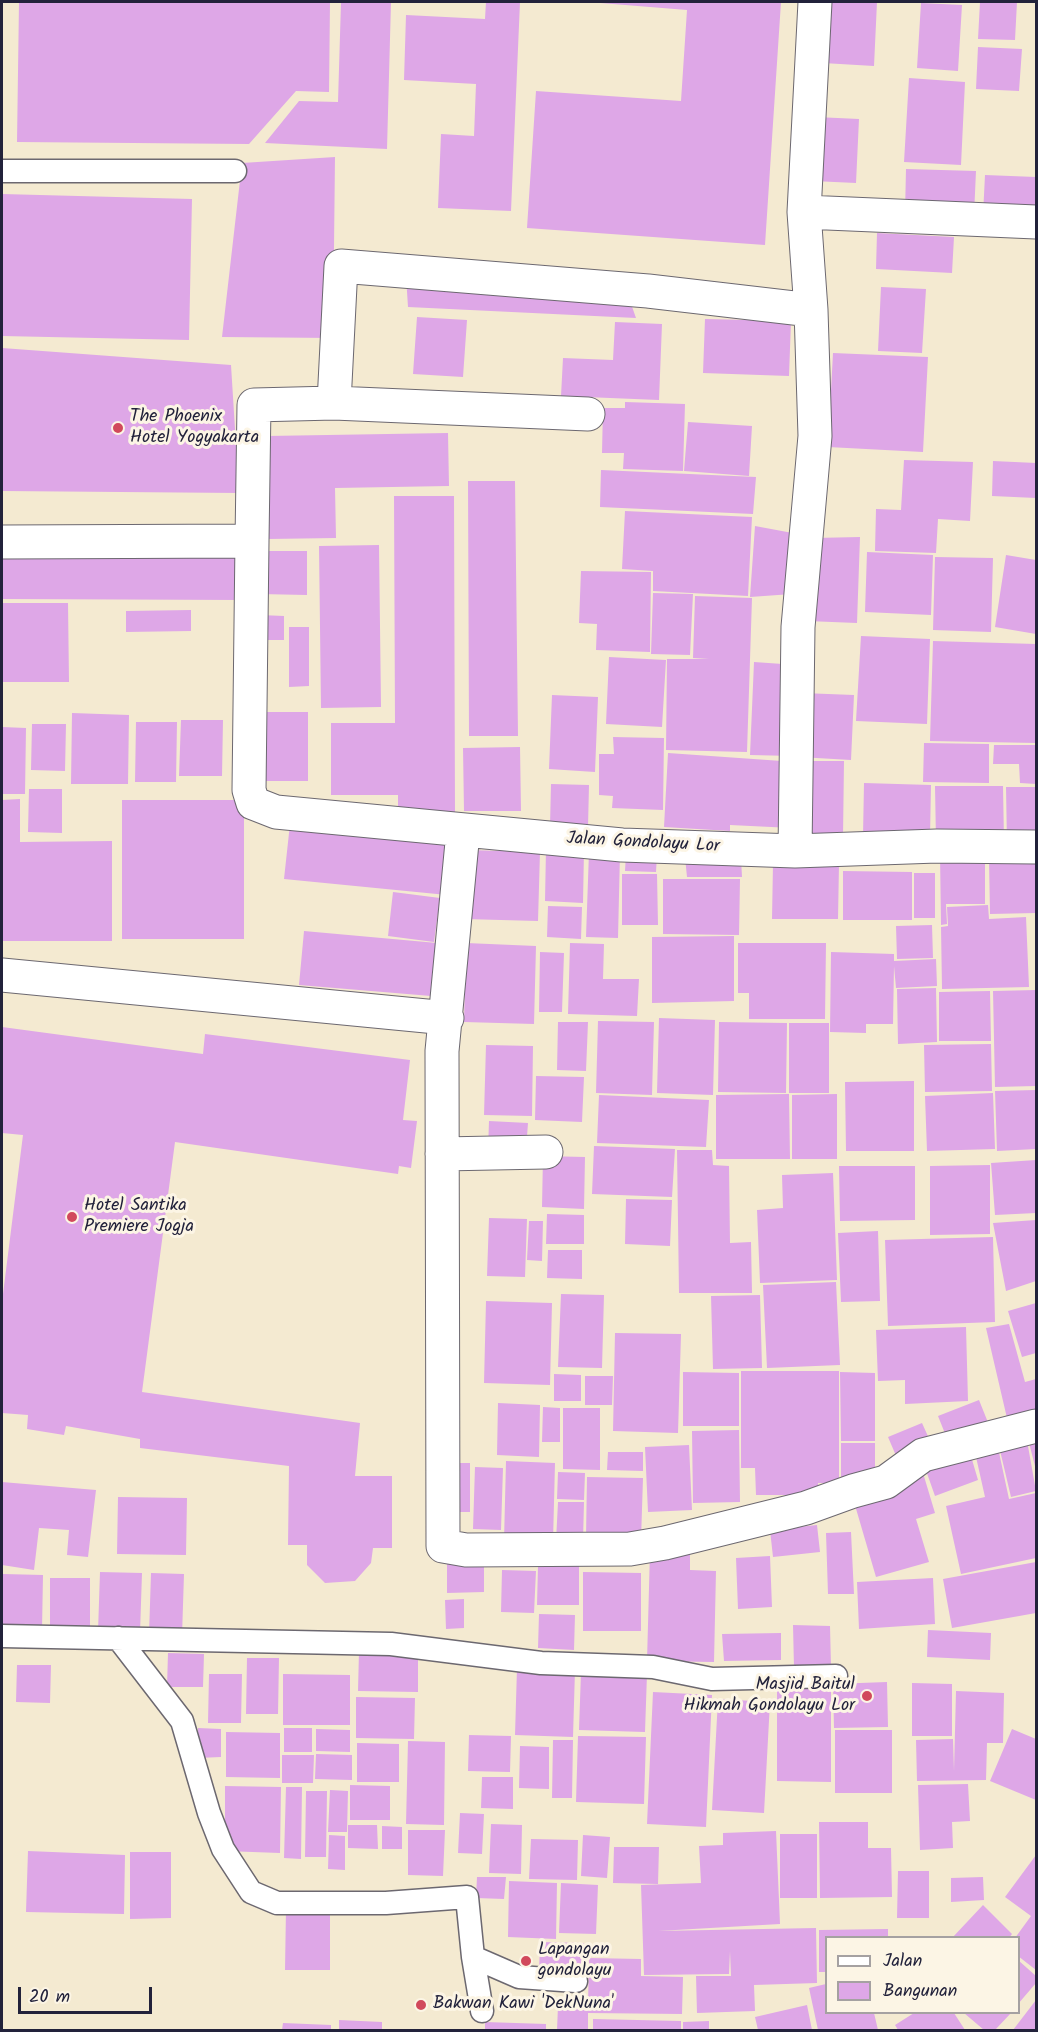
<!DOCTYPE html>
<style>
body{margin:0}
#map{position:relative;width:1038px;height:2032px;overflow:hidden;background:#f4ead1;font-family:Kalam,sans-serif}
canvas{display:block}
.frame{position:absolute;inset:0;border:3px solid #22223b;pointer-events:none}
.legend{position:absolute;left:825px;top:1936px;width:195px;height:78px;box-sizing:border-box;background:#fcf5e5;border:2px solid #a5a1a1;margin:0;padding:8px 10px;list-style:none;font-size:18px;color:#22223b}
.legend li{display:flex;align-items:center;gap:12px;height:30px}
.legend b{width:30px;border:2px solid #a5a1a1}
.scale{position:absolute;left:18px;top:1987px;width:134px;height:27px;box-sizing:border-box;border:3px solid #22223b;border-top:0;padding-left:8px;font-size:18px;line-height:21px;white-space:nowrap;color:#22223b;-webkit-text-stroke:4px #fcf5e5;paint-order:stroke}
</style>
<div id="map">
<canvas width="1038" height="2032"></canvas>
<div class="frame"></div>
<ul class="legend">
<li><b style="height:8px;background:#fff"></b>Jalan</li>
<li><b style="height:16px;background:#dea7e7"></b>Bangunan</li>
</ul>
<div class="scale">20 m</div>
</div>
<script>
const c = document.querySelector('canvas').getContext('2d');
c.lineJoin = 'round';
function fill(path, color) { c.fillStyle = color; c.fill(path, 'evenodd'); }
function stroke(path, color, width, dash) { c.strokeStyle = color; c.lineWidth = width; c.lineCap = dash ? 'butt' : 'round'; c.setLineDash(dash || []); c.stroke(path); }
function write(font, color, halo, rows, align = 'center') {
  c.font = font + ' Kalam,sans-serif'; c.lineWidth = 6; c.setLineDash([]); c.textBaseline = 'middle'; c.strokeStyle = halo; c.fillStyle = color; for (const [text, x, y, turn = 0] of rows) {
    c.save(); c.translate(x, y); c.rotate((+turn || 0) * Math.PI / 180); c.textAlign = isNaN(turn) ? turn : align; if (halo) c.strokeText(text, 0, 0); c.fillText(text, 0, 0); c.restore();
  }
}
fill(new Path2D(`
 M19,2H330L329,92L296,91L249,144L17,142Z
 M341,2H391L387,149L265,143L299,101L338,102Z
 M486,2H520L511,211L438,208L441,134L474,136L476,84L404,80L406,15L485,19Z
 M588,2H781L765,245L527,228L536,91L681,101L687,10Z
 M826,2H877L874,66L823,63Z
 M980,2H1017L1015,40L978,39Z
 M921,3L962,5L958,71L917,68Z
 M978,47L1022,49L1019,91L976,89Z
 M909,78L965,82L961,165L904,162Z
 M816,117L859,119L856,183L813,181Z
 M335,157L333,338L222,337L242,163Z
 M906,169L976,171L974,215L905,213Z
 M985,175L1036,177V217L983,215Z
 M2,194L192,199L189,340L2,336Z
 M877,233L954,237L952,273L876,269Z
 M406,276L629,298L636,318L408,307Z
 M881,287L926,289L922,353L878,351Z
 M417,317L467,320L463,377L413,374Z
 M705,319L791,321L789,376L703,373Z
 M615,322L662,324L659,400L561,396L563,358L613,360Z
 M2,348L231,365L239,493L2,491Z
 M833,353L928,357L923,452L828,447Z
 M625,402L685,404L683,471L623,469L624,453H602L603,408H625Z
 M688,422L752,426L749,476L684,471Z
 M448,433L449,486L335,488L336,538L268,539L267,436Z
 M904,460L973,462L970,521L938,519L936,553L875,551L876,509L901,510Z
 M993,461L1036,463V498L992,496Z
 M601,470L756,477L753,514L600,507Z
 M468,481H515L518,736H469Z
 M394,496H454L455,815H398V795H331V723H395Z
 M625,511L752,517L748,596L653,591V571L622,569Z
 M755,526L798,534L792,594L750,597Z
 M860,537L857,623L807,621L814,538Z
 M379,545L381,707L321,708L319,546Z
 M2,549L241,551V600L2,599Z
 M260,551H307V595L259,594Z
 M867,552L933,555L931,615L865,612Z
 M1006,555L1036,560V634L995,627Z
 M935,557L993,558L991,632L933,630Z
 M581,571L651,572L650,652L596,650L597,624L579,623Z
 M653,593L693,594L690,655L651,654Z
 M695,596L752,598L747,752L666,750L667,659H709L693,658Z
 M2,603H68L69,682H2Z
 M191,610V631L126,632V611Z
 M260,615L284,616V640H261Z
 M289,627H309V686L289,687Z
 M861,636L930,639L927,724L856,721Z
 M933,641L1036,644V743L930,741Z
 M609,657L666,660L662,727L606,724Z
 M754,662L797,665L793,756L750,755Z
 M802,693L854,695L851,760L799,757Z
 M552,695L598,697L595,772L549,769Z
 M257,712H308V781H257Z
 M72,713L129,715L128,784H71Z
 M181,720H223L222,776H179Z
 M136,722H177L176,782H135Z
 M32,724H66L65,771L31,770Z
 M2,727L26,728L25,794H2Z
 M613,737L664,738L663,810L612,808L613,796L599,795V754H614Z
 M924,743L989,744V783L923,782Z
 M994,745H1036V784L1020,783L1019,764H993Z
 M520,747L521,811H464L463,748Z
 M668,753L796,762L792,828L730,825V831L664,827Z
 M802,761H844L843,837L800,836Z
 M864,783L931,785L930,837L863,836Z
 M551,784L589,785L588,827L550,826Z
 M935,786H1003L1004,841H936Z
 M1006,787H1036V844H1007Z
 M29,789H62V833L28,832Z
 M20,799V842L112,841V941H2V800Z
 M122,800H244V939H122Z
 M290,824L453,840L447,895L284,879Z
 M546,849L584,850L583,903L545,901Z
 M467,850L540,852L538,921L464,919Z
 M985,851V904H946L947,924L941,925L940,853Z
 M589,852L620,853L618,938L586,937Z
 M626,854L657,855L656,872L625,871Z
 M685,857L741,858L742,877H687Z
 M989,859H1036V913L990,914Z
 M773,864H839L838,919H772Z
 M843,871L912,872V920H843Z
 M914,873H935V918H914Z
 M622,874H657L658,925H622Z
 M663,879H740L739,935L663,934Z
 M393,892L440,898L434,942L388,936Z
 M988,905L989,919L1026,917L1029,987L942,989L941,927L948,926L947,907Z
 M548,906L582,907L581,939L547,937Z
 M932,925L933,958L897,959L896,926Z
 M304,931L448,944L443,997L299,985Z
 M734,936V1001L652,1003V937Z
 M466,943L536,946L534,1024L464,1022Z
 M570,943L604,944L603,979H639L637,1016L568,1014Z
 M738,943H826L825,1019H749V993H738Z
 M540,952L564,953L562,1012H539Z
 M831,952L894,954V961L936,959L937,986L896,988L894,966L893,1024H866V1033L830,1032Z
 M936,988L937,1042L898,1044L897,989Z
 M1036,990V1086L995,1087L993,991Z
 M990,991L991,1041H939V992Z
 M659,1018L715,1020L713,1095L657,1093Z
 M598,1021L654,1022L652,1095L596,1093Z
 M558,1022H588L586,1071L557,1070Z
 M719,1022L787,1023L786,1093L718,1092Z
 M789,1023H829V1093H789Z
 M2,1027L203,1054L205,1034L410,1060L403,1120L417,1121L411,1168L399,1166L398,1174L175,1142L142,1392L360,1423L355,1476H392V1548H373L371,1563L355,1581L325,1583L307,1565V1545H288L289,1466L140,1448V1439L66,1426L64,1435L27,1429L28,1415L2,1413V1302L23,1135L2,1133Z
 M991,1044L992,1091L925,1092L924,1045Z
 M486,1045L533,1046L532,1116L484,1115Z
 M536,1076L584,1077L582,1122L535,1120Z
 M914,1081V1151H846L845,1082Z
 M1036,1090V1149L997,1151L995,1091Z
 M993,1093L995,1149L927,1151L925,1096Z
 M789,1094L790,1159H716V1095Z
 M837,1094V1159H792V1095Z
 M599,1095L709,1100L706,1147L597,1143Z
 M489,1121L528,1123L526,1150L488,1151Z
 M594,1146L675,1149L672,1197L592,1194Z
 M677,1150H712L713,1165L729,1166L730,1243L751,1242L752,1293H679Z
 M543,1156L585,1157L584,1209L542,1207Z
 M1036,1160V1213L995,1215L991,1163Z
 M990,1165V1234L930,1235V1166Z
 M839,1166H915V1220L840,1221Z
 M833,1173L837,1280L760,1283L757,1210L783,1208L782,1175Z
 M626,1199L672,1200L670,1246L625,1244Z
 M547,1214L584,1215V1244H546Z
 M489,1218L527,1219L525,1277L487,1276Z
 M1036,1220V1281L1006,1291L993,1223Z
 M529,1221H543L542,1261L527,1260Z
 M878,1231L880,1301L841,1302L838,1233Z
 M993,1237L995,1322L888,1326L885,1240Z
 M548,1250H582V1279L547,1278Z
 M836,1282L840,1365L767,1368L763,1285Z
 M561,1294L604,1295L602,1368L558,1367Z
 M760,1295L762,1368L713,1369L711,1296Z
 M486,1301L552,1303L550,1385L484,1383Z
 M1036,1303V1353L1022,1357L1008,1311Z
 M1009,1324L1025,1382L1036,1379V1424L1010,1431L986,1328Z
 M966,1327L968,1401L905,1404V1380L878,1381L876,1330Z
 M615,1333L681,1334L678,1433L613,1431Z
 M741,1371H839V1483H818L819,1495H756L755,1468H741Z
 M683,1372L739,1373V1426H683Z
 M840,1372L875,1373V1441H841Z
 M554,1374L581,1375V1401H554Z
 M585,1376H613L612,1405H585Z
 M979,1400L989,1425L948,1441L938,1416Z
 M498,1403L540,1405L539,1457L497,1455Z
 M543,1407L560,1408V1442H542Z
 M563,1408H600V1470L563,1469Z
 M922,1423L931,1443L897,1458L888,1437Z
 M739,1430L740,1502L693,1503L692,1431Z
 M1036,1433V1470L1027,1435Z
 M1026,1435L1036,1491L1011,1497L998,1442Z
 M841,1443H875V1480H841Z
 M997,1443L1009,1499L1036,1493V1558L961,1574L946,1506L985,1497L974,1448Z
 M689,1445L692,1510L648,1512L645,1447Z
 M968,1446L978,1480L935,1496L923,1462Z
 M608,1452H643V1471L607,1470Z
 M506,1461L555,1463L553,1542L504,1541Z
 M447,1463H470V1512H447Z
 M475,1467L503,1468L501,1530L473,1529Z
 M558,1472L585,1473L584,1500L557,1499Z
 M923,1473L935,1513L916,1519L929,1562L876,1577L852,1495Z
 M587,1477L643,1478L641,1540L586,1538Z
 M2,1482L96,1490L88,1557L67,1555L69,1530L39,1528L34,1570L2,1565Z
 M118,1497L187,1498L186,1555L117,1554Z
 M558,1502H584L583,1541H556Z
 M817,1525L820,1552L773,1557L770,1530Z
 M851,1532L854,1594H828L826,1533Z
 M650,1551L690,1552V1570L716,1571L714,1662L647,1661Z
 M770,1556L772,1607L738,1609L736,1558Z
 M447,1558H484V1592L447,1593Z
 M1036,1562V1613L952,1628L943,1579Z
 M538,1566H579V1605H537Z
 M502,1570L536,1571L534,1613L501,1612Z
 M100,1572L142,1573L140,1633L98,1632Z
 M583,1572L641,1573V1631H583Z
 M151,1573L184,1574L182,1636L149,1635Z
 M3,1574L43,1575L42,1630H2Z
 M50,1578H90V1628L50,1627Z
 M933,1578L935,1624L859,1629L857,1582Z
 M464,1599V1628L446,1629L445,1600Z
 M539,1614L575,1615L574,1650L538,1648Z
 M793,1625L830,1626L831,1667L794,1668Z
 M928,1630L991,1633L990,1660L927,1657Z
 M781,1633V1660L724,1661L722,1634Z
 M359,1651H418V1692L358,1691Z
 M168,1653L204,1654L203,1687H167Z
 M247,1658H279L278,1714H246Z
 M17,1665H51L50,1703L16,1702Z
 M517,1668L575,1670L573,1737L515,1735Z
 M581,1672L647,1674L645,1732L579,1730Z
 M209,1674H242L241,1723H208Z
 M283,1674L350,1675V1725H283Z
 M887,1682L888,1727L834,1728L833,1684Z
 M777,1683L831,1684V1782L777,1781Z
 M912,1683L952,1684V1736H912Z
 M956,1691L1004,1693L1003,1743H987L986,1780L917,1781L916,1740L953,1739L954,1771Z
 M653,1692L712,1695L706,1827L647,1824Z
 M356,1697L415,1698L414,1739L356,1738Z
 M718,1699L770,1702L764,1813L712,1810Z
 M198,1728L221,1729V1757L198,1758Z
 M284,1728H312V1752H284Z
 M316,1729L350,1730V1752L316,1751Z
 M1012,1729L1036,1739V1800L990,1781Z
 M835,1730H892V1793H835Z
 M226,1732L280,1733V1778L226,1777Z
 M469,1735L511,1736L510,1772L468,1771Z
 M578,1736L646,1737L644,1804L576,1802Z
 M553,1740H573L572,1798H552Z
 M408,1741L445,1742L444,1825L406,1824Z
 M357,1743L399,1744V1782H357Z
 M520,1746L549,1747V1789L519,1788Z
 M316,1754L352,1755V1780L315,1779Z
 M282,1755H314L313,1783H282Z
 M482,1777H513V1809L481,1808Z
 M968,1784L970,1821L952,1822L953,1848L920,1850L918,1785Z
 M350,1785L390,1786V1820H350Z
 M225,1786L281,1787L280,1853L225,1851Z
 M286,1787H302L301,1859L284,1858Z
 M330,1790L348,1791L347,1832H328Z
 M306,1791H327L326,1857H305Z
 M460,1813L484,1814L482,1854L458,1853Z
 M819,1822H868V1848H891L892,1897L820,1898Z
 M491,1824L522,1825L521,1874L489,1873Z
 M348,1825H377L378,1849L348,1848Z
 M382,1826L402,1827V1849H382Z
 M408,1830H445L443,1876L408,1875Z
 M776,1831L780,1924L658,1931L816,1928L817,1983L754,1985L755,2011L697,2013L696,1976H731L730,1951L729,1974L644,1975L641,1885L701,1883L699,1846L723,1845V1833Z
 M780,1834H817V1898H780Z
 M329,1835L345,1836V1870L328,1869Z
 M583,1835L610,1837L607,1878L581,1876Z
 M531,1839L578,1840L577,1880L529,1879Z
 M614,1847H659L658,1884L613,1883Z
 M28,1851L125,1855L124,1914L26,1912Z
 M130,1852H171V1918L130,1919Z
 M1036,1855V1970L1018,1956V1938H1015L1031,1916L1005,1897Z
 M898,1871H929V1918H897Z
 M477,1877H506L504,1899L476,1898Z
 M983,1877L984,1900L951,1902V1878Z
 M509,1881L557,1883L556,1939L508,1937Z
 M561,1883L598,1885L596,1934L559,1933Z
 M983,1905L1012,1934L1009,1938H952Z
 M286,1909H330V1970H285Z
 M888,1929V1938H826V1972H819V1930Z
 M540,1942L584,1943L583,1975L539,1973Z
 M589,1958L641,1959V1976L683,1977L682,2014L588,2013V2030H557L558,2006H588Z
 M1018,1960L1036,1976V1983L1018,2004Z
 M826,1984V2013H874L878,2030H818L809,1988Z
 M1036,2000V2030H1013Z
 M807,2005L812,2030H758L755,2017Z
 M914,2013H954L965,2030H898L895,2025Z
 M964,2013H1011L995,2030H984Z
 M593,2019L681,2021V2030H593Z
 M339,2020L382,2022V2030H339Z
 M709,2021V2030H683V2022Z
 M485,2022L546,2024V2030H485Z
 M283,2023L331,2025V2030H282Z`), '#dea7e7');
const lane = new Path2D(`
 M2,171H235
 M2,1636L391,1644L541,1663L653,1667L712,1679L836,1676
 M118,1638L182,1721L209,1813L223,1849L251,1892L277,1903H386L467,1897L473,1957L482,2011
 M473,1957L519,1977L576,1981`);
const street = new Path2D(`
 M804,212L1036,222
 M334,403L588,414
 M252,541L254,405L334,403L341,266L648,291L811,310L804,212L815,2
 M2,542L252,541L249,790L253,803L276,812L622,845L795,851L937,846L1036,847
 M463,832L442,1051L443,1546L466,1550L630,1549L665,1543L806,1508L853,1491L886,1482L923,1455L1036,1426
 M795,851L798,627L815,436L811,310
 M2,975L447,1018
 M442,1154L546,1152`);
stroke(lane, '#6c6870', 25);
stroke(street, '#6c6870', 35);
stroke(lane, '#fff', 22);
stroke(street, '#fff', 33);
for (const [x, y, r, color] of [
 [118,428,6,"#d1495b"],
 [72,1217,6,"#d1495b"],
 [867,1696,6,"#d1495b"],
 [526,1961,6,"#d1495b"],
 [421,2005,6,"#d1495b"]
]) { const dot = new Path2D(); dot.arc(x, y, r, 0, 2 * Math.PI); c.fillStyle = color; c.fill(dot); stroke(dot, '#fcf5e5', 2); }
write('18px', '#22223b', '#fcf5e5', [
 ["The Phoenix",130,418],
 ["Hotel Yogyakarta",130,439],
 ["Hotel Santika",84,1207],
 ["Premiere Jogja",84,1228],
 ["Masjid Baitul",855,1686,"right"],
 ["Hikmah Gondolayu Lor",855,1707,"right"],
 ["Lapangan",538,1951],
 ["gondolayu",538,1972],
 ["Bakwan Kawi 'DekNuna'",433,2005]
], 'left');
write('18px', '#22223b', '#fcf5e5', [
 ["Jalan Gondolayu Lor",643,844,3]
]);
</script>
